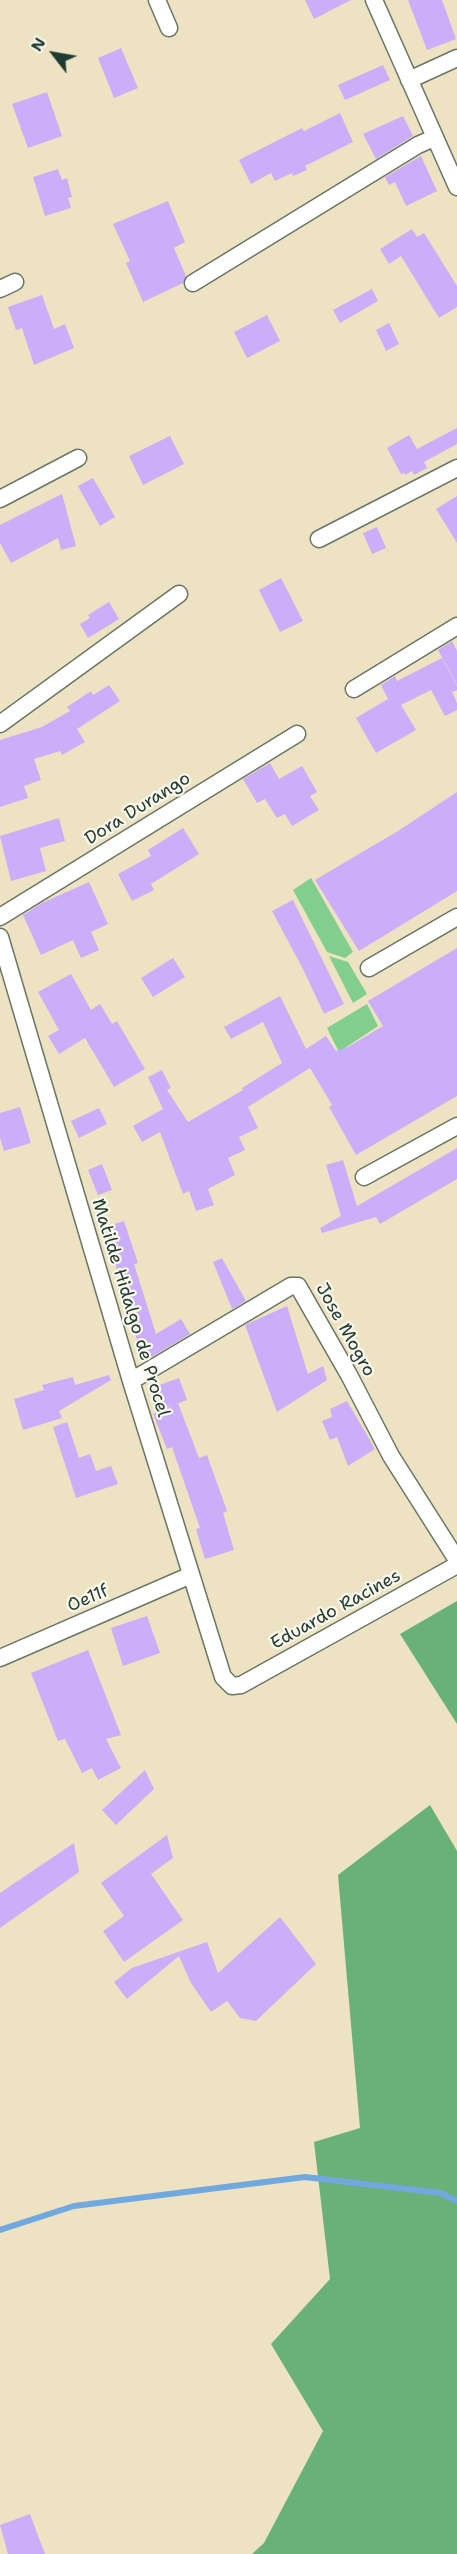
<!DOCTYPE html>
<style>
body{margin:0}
#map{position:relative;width:457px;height:2554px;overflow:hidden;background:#ede2c1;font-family:"Shantell Sans",sans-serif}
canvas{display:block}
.north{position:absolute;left:24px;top:24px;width:60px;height:60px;-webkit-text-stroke:4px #fbf7ec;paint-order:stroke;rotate:301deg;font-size:16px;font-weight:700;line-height:24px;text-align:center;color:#1f3d34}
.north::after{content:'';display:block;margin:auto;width:21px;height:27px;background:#1f3d34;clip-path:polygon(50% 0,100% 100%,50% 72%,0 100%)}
</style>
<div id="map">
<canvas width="457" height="2554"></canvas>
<div class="north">N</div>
</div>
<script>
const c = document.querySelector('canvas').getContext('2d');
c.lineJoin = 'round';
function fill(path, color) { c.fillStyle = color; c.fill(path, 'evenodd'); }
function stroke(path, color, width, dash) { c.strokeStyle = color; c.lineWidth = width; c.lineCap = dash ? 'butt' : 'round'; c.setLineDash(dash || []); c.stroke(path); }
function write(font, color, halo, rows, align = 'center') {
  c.font = font + ' "Shantell Sans",sans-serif'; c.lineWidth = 4.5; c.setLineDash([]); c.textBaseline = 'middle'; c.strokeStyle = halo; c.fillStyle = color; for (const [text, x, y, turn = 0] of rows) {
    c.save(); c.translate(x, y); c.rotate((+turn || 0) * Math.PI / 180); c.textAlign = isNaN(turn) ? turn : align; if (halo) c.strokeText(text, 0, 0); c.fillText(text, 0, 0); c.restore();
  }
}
fill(new Path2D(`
 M311,878L353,952L345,958L327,952L293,890Z
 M329,956L348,962L367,994L353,1003Z
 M367,1004L378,1026L339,1052L327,1028Z`), '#81ce8d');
fill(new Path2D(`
 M457,1601V1724L400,1634Z
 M430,1805L457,1851V2554H252L264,2543L323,2431L271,2344L330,2279L314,2142L360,2128L338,1875Z`), '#68b178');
stroke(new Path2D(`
 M0,2230L74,2206L305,2177L441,2193L457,2201`), '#72a8e0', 6);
fill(new Path2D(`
 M305,0H351L314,19Z
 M408,0H442L456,39L427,50Z
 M121,48L138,88L114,98L98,58Z
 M383,65L390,80L345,100L338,85Z
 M47,92L62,136L28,148L12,104Z
 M340,113L353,142L305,166L307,170L293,176L292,173L275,181L271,173L251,184L239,160L302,128L304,131Z
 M403,116L413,136L376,159L363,134Z
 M421,156L437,191L406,206L395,182L389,185L385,177Z
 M58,169L62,180L67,178L72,197L68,198L71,208L45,216L33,177Z
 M168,201L185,242L174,248L186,276L183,283L143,302L126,263L130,261L113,224Z
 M412,229L417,237L424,233L457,286V307L439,318L401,256L389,264L380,249Z
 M372,289L378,301L340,323L333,310Z
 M42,295L54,329L65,324L74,348L34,365L22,328L16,330L8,307Z
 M267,315L280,341L247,358L234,332Z
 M389,323L399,344L386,351L376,330Z
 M457,428V444L424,462L427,468L414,475L412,471L405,475L404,473L401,474L387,448L409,435L417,449Z
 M170,436L184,464L143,485L129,456Z
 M93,478L115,517L100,526L78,486Z
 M62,494L76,546L61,550L58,538L11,563L0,543V525Z
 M457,496V543L436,509Z
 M377,527L386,548L372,554L363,533Z
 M281,578L303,621L280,632L259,590Z
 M109,602L119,619L88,638L80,624L90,618L88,615Z
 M452,641L457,651V685L438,650Z
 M442,658L457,686V690L452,692L457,703V710L445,716L431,690L401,705L416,730L376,753L356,718L388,699L381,685L395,676L397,681Z
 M109,685L120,701L77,729L85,742L62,755L60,751L34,759L41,780L24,786L28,798L0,807V740L42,727L70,711L67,707L91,691L93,695Z
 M270,763L279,779L302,766L317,792L310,796L319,810L292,826L285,814L277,818L265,799L257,803L243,779Z
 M457,792V891L359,951L315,880L398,831Z
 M59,818L65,841L40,848L46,871L11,881L0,836Z
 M183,828L199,854L151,884L154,890L132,901L118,874L151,856L148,850Z
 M89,882L108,924L91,932L99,950L81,958L73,940L41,955L23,915L42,903Z
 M293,900L344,1004L324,1014L303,969L272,911Z
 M457,948V1096L356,1155L329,1107L332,1105L310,1068L248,1107L258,1128L239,1137L245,1150L228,1158L235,1175L208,1189L214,1205L196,1211L189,1191L183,1194L160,1132L142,1142L133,1126L163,1109L148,1077L162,1070L171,1088L167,1090L188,1122L243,1090L242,1088L282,1063L263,1022L231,1039L224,1027L280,996L306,1049L326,1036L336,1051L348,1047L383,1026L368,1001Z
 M173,958L185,977L153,997L141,978Z
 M71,974L91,1010L100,1004L112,1024L117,1021L145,1069L114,1087L85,1038L59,1054L48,1036L59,1030L38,992Z
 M20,1107L31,1143L4,1151L0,1138V1113Z
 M99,1108L107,1124L79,1138L71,1121Z
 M457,1148V1179L380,1224L376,1217L322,1233L320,1228L341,1216L326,1165L343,1160L357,1206Z
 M102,1164L112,1190L98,1195L88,1170Z
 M124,1221L138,1263L134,1264L156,1334L181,1319L190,1334L148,1359L137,1340L105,1227Z
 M222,1258L246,1301L232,1309L213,1262Z
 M287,1306L308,1374L323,1366L327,1380L277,1412L245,1325Z
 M109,1375L111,1380L59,1411L62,1418L23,1430L14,1399L44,1390L42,1385L73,1377L75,1385Z
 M179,1378L187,1400L165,1408L157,1386Z
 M347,1401L375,1449L348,1466L337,1437L330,1440L322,1421L332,1417L330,1409Z
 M178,1403L199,1458L207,1455L227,1511L223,1513L234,1550L205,1559L196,1529L200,1528L172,1447L167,1449L153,1414Z
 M67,1422L79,1458L90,1454L96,1471L111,1466L118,1484L76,1498L53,1427Z
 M147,1616L160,1653L123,1666L111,1628Z
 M88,1650L121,1735L106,1739L121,1768L98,1780L92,1768L82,1773L65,1739L58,1741L31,1673Z
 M145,1770L154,1789L116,1825L102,1810Z
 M167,1835L173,1858L151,1874L183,1920L124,1962L103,1931L124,1916L101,1883Z
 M74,1843L79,1872L0,1928V1893Z
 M280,1917L316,1964L256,2021L240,2018L227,2001L211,2012L191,1983L179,1956L127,1999L114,1982L132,1968L207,1942L218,1973Z
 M30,2514L45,2554H8L0,2525Z`), '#caaefa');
const street = new Path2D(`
 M157,0L169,28
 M374,0L457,187
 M409,80L457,58
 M193,283L418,145L434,138
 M0,289L15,282
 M0,499L78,458
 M319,539L457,468
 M354,689L457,626
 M0,724L179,594
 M0,917L297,734
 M0,937L131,1381L223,1677L232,1686L241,1685L457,1565
 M369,968L457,917
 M364,1177L457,1126
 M131,1381L291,1286H298L349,1375L391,1456L457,1560
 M0,1658L191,1575`);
stroke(street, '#677765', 19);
stroke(street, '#fff', 16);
write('18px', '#1f3d34', '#fbf7ec', [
 ["Dora Durango",138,809,-32],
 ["Matilde Hidalgo de Procel",130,1308,73],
 ["Jose Mogro",345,1330,61],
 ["Oe11f",88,1599,-23],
 ["Eduardo Racines",336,1610,-29]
]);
</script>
